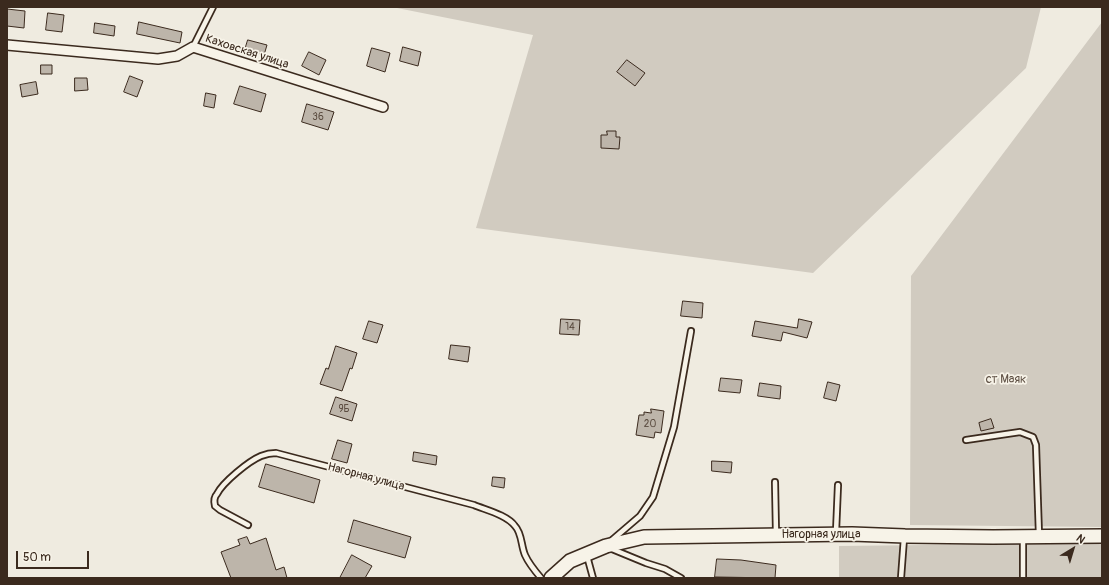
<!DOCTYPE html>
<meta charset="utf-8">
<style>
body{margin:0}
#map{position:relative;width:1109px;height:585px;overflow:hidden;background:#efebe0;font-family:Pangolin,sans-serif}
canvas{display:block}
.frame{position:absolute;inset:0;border:8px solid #3b2a1e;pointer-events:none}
.north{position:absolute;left:1053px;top:529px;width:40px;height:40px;-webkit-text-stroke:3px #f7f3e8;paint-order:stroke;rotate:38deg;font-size:11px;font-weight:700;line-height:16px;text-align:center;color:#3b2a1e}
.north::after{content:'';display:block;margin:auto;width:14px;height:18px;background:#3b2a1e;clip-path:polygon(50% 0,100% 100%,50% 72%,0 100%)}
.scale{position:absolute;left:16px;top:551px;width:73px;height:18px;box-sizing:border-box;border:2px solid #3b2a1e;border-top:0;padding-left:5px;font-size:12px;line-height:14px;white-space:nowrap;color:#3b2a1e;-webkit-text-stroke:3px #f7f3e8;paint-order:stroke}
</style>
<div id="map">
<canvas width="1109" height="585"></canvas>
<div class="frame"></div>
<div class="north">N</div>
<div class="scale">50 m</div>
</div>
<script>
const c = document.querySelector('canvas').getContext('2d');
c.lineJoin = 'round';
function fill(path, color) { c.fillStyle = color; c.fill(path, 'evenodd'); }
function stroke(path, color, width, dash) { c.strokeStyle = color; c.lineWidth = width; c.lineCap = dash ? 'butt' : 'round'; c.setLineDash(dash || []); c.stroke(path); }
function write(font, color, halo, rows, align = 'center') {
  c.font = font + ' Pangolin,sans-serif'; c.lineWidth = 3.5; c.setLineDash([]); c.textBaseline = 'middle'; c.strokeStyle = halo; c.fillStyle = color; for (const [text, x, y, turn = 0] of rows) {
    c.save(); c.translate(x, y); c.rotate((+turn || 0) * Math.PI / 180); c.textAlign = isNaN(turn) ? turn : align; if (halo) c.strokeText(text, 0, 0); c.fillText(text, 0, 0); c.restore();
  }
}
fill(new Path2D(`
 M392,7H1041L1026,68L813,273L476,228L533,35Z
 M1102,22V527L910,525L911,276Z
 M1102,543V578H839V546Z`), '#d1cbc0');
const building = new Path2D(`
 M7,9L25,11L24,28L7,26Z
 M48,13L64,15L62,32L46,30Z
 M139,22L182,32L180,43L137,34Z
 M95,23L115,26L114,36L94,33Z
 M248,40L267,45L264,55L245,50Z
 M403,47L421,52L418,66L400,61Z
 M372,48L390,53L385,72L367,66Z
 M309,52L326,60L319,75L302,66Z
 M627,60L645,73L635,86L617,72Z
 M41,65H52V74H41Z
 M130,76L143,81L137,97L124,92Z
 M75,78H87L88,90L75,91Z
 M36,82L38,94L22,97L20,85Z
 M240,86L266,94L261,112L234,104Z
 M206,93L216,95L214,108L204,106Z
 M307,104L334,112L328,130L302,122Z
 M607,131H616V137H620L619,149L601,148V135H607Z
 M683,301L703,303L702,318L681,316Z
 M561,319L580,320L579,335L560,334Z
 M799,319L812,322L807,338L783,332L781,341L752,336L755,321L797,328Z
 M369,321L383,325L377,343L363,339Z
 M451,345L470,347L468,362L449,359Z
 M336,346L357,353L352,369L350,368L342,391L320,384L326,368L328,369Z
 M721,378L742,380L740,393L719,391Z
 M828,382L840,385L836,401L824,398Z
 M760,383L781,386L780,399L758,396Z
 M336,397L357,404L352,421L330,414Z
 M651,409L664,411L661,433L655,432L654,438L636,435L639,415H644V412L651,413Z
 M991,419L994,428L981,431L979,423Z
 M338,440L352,444L347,463L332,459Z
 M414,452L437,456L436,465L413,461Z
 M712,461L732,462L731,473L712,471Z
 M266,464L320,480L314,503L259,487Z
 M493,477L505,478L504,488L492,486Z
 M354,520L411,537L405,558L348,542Z
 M247,537L250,544L266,538L276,570L284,567L287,578H231L221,552L240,545L238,540Z
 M352,555L372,566L365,578H340Z
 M717,559L741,560L776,565L775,578L715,577Z`);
fill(building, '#bdb5aa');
stroke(building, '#3b2a1e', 1);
const lane = new Path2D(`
 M193,47L213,7
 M966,440L1020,432L1033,437L1036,445L1039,535
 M775,482L776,533
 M248,525L220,510L215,506C214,502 214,497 217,494C223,482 249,461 261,456C266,454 271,453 276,453L474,505C486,510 507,515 515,526C522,533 521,546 525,555C529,564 535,571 541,578
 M836,532L838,485
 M1023,539V578
 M612,540L640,516L653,497L674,427L691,331
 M612,549L646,563L665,569L681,578
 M587,556L593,578
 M901,578L904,538`);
const street = new Path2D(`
 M7,45L158,59L177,56L193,47L383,107`);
const secondary = new Path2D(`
 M551,578L570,561L606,546L644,537L852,534L905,536L993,537L1102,536`);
stroke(lane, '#3b2a1e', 8);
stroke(street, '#3b2a1e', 12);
stroke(secondary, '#3b2a1e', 16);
stroke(lane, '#f7f3e8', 4.5);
stroke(street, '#f7f3e8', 9);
stroke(secondary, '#f7f3e8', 13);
write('10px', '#5c4d41', null, [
 ["36",318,117],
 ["14",570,327],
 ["9Б",344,409],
 ["20",650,424]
]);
write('12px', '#3b2a1e', '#f7f3e8', [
 ["Каховская улица",247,52,18],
 ["Нагорная улица",366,477,15],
 ["Нагорная улица",821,535]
]);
write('12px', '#605246', '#f7f3e8', [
 ["ст Маяк",1006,380]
]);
</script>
